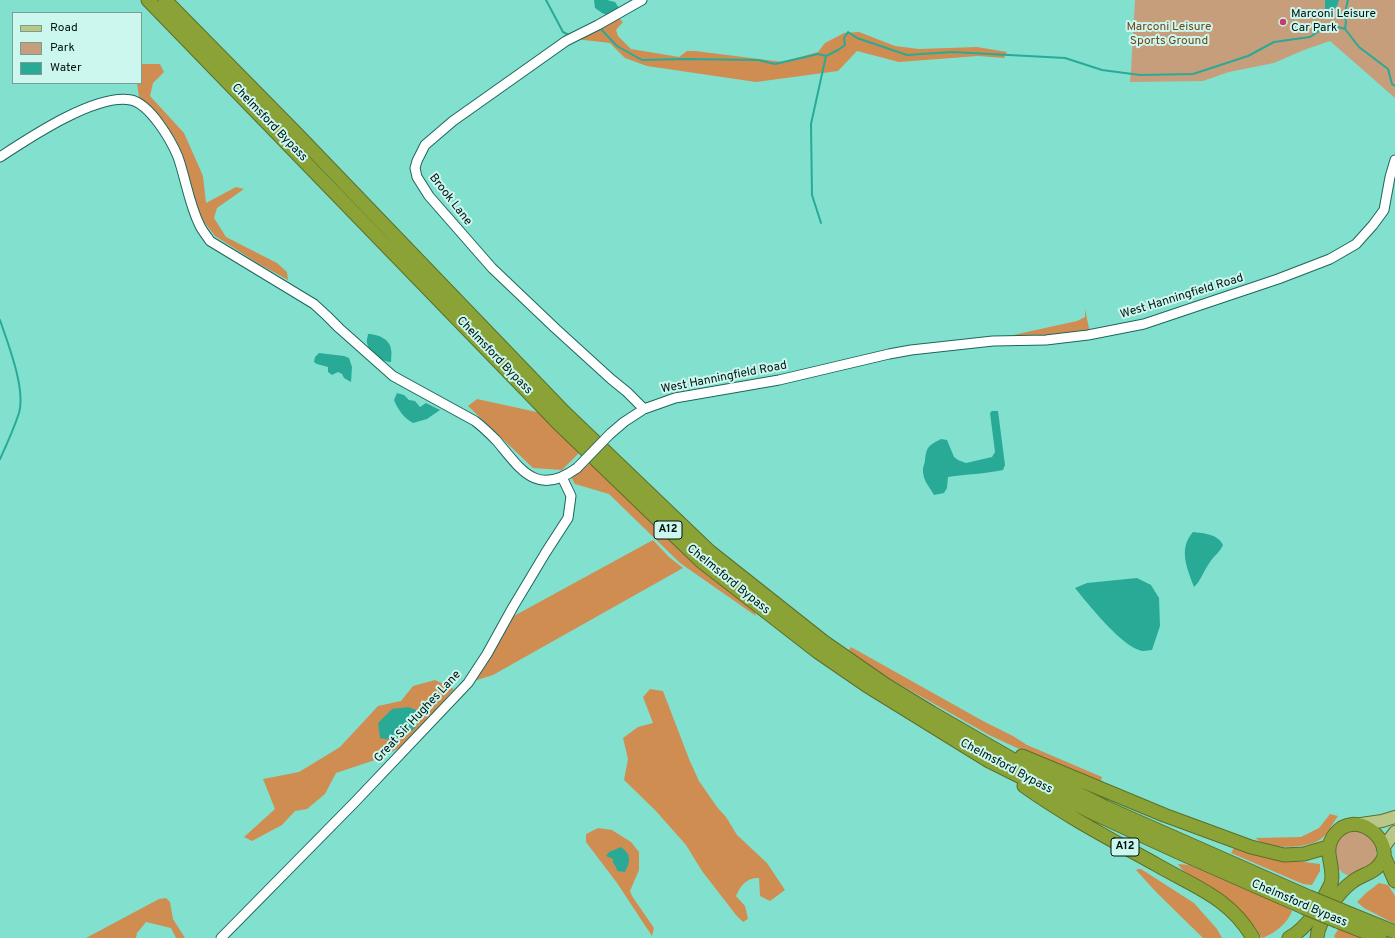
<!DOCTYPE html>
<style>
body{margin:0}
#map{position:relative;width:1395px;height:938px;overflow:hidden;background:#82e0ce;font-family:Overpass,sans-serif}
canvas{display:block}
.legend{position:absolute;left:12px;top:12px;width:130px;height:72px;box-sizing:border-box;background:#ccf7ee;border:1px solid #7b9b95;margin:0;padding:5px 7px;list-style:none;font-size:12px;color:#01120f}
.legend li{display:flex;align-items:center;gap:8px;height:20px}
.legend b{width:20px;border:1px solid #7b9b95}
</style>
<div id="map">
<canvas width="1395" height="938"></canvas>
<ul class="legend">
<li><b style="height:5px;background:#b9c787"></b>Road</li>
<li><b style="height:11px;background:#c79e7c"></b>Park</li>
<li><b style="height:11px;background:#28aa97"></b>Water</li>
</ul>
</div>
<script>
const c = document.querySelector('canvas').getContext('2d');
c.lineJoin = 'round';
function fill(path, color) { c.fillStyle = color; c.fill(path, 'evenodd'); }
function stroke(path, color, width, dash) { c.strokeStyle = color; c.lineWidth = width; c.lineCap = dash ? 'butt' : 'round'; c.setLineDash(dash || []); c.stroke(path); }
function write(font, color, halo, rows, align = 'center') {
  c.font = font + ' Overpass,sans-serif'; c.lineWidth = 4; c.setLineDash([]); c.textBaseline = 'middle'; c.strokeStyle = halo; c.fillStyle = color; for (const [text, x, y, turn = 0] of rows) {
    c.save(); c.translate(x, y); c.rotate((+turn || 0) * Math.PI / 180); c.textAlign = isNaN(turn) ? turn : align; if (halo) c.strokeText(text, 0, 0); c.fillText(text, 0, 0); c.restore();
  }
}
fill(new Path2D(`
 M1135,0H1395V98L1330,41L1304,50L1274,63L1229,72L1203,81L1130,82L1131,70Z
 M1354,830C1372,834 1382,845 1373,864C1367,867 1359,873 1353,875C1337,878 1335,857 1333,847L1344,833Z`), '#c79e7c');
fill(new Path2D(`
 M617,16L623,22L616,30L618,36L631,49L679,57L687,51H695L783,62L818,52L825,43L844,33L859,32L895,46L919,49L977,47L1007,52L1004,58L978,56L899,62L857,51L838,71L756,82L647,66L625,58L610,43L575,39Z
 M141,64H160L164,72L153,83L150,96L184,133L203,176L206,203L236,187L244,189L217,208L214,218L226,237L277,263L287,272L288,280L259,264L215,236L200,217L175,138L139,97L137,83H141Z
 M1085,309L1090,333L1028,337L1013,335L1077,321L1085,317Z
 M477,399L546,414L582,450L562,470L533,468L468,406Z
 M593,462L753,607L756,616L680,563L609,494L575,484L572,479L576,471Z
 M653,540L669,557L683,568L493,675L474,681L512,617Z
 M851,647L983,721L1013,736L1027,745L1102,777L1100,784L1017,748L989,735L892,680L865,663L849,650Z
 M435,680L454,689L407,744L378,759L336,773L325,794L307,809L295,811L282,825L252,841L244,837L275,809L263,779L299,772L340,747L378,706L401,701L413,686Z
 M650,689L663,691L689,759L699,781L717,807L726,817L737,835L767,863L785,890L770,901L760,896L759,878C746,878 741,885 736,896L745,906L748,919L743,922L736,915L702,871L686,845L655,810L624,780L628,759L623,738L638,727L653,723L643,697Z
 M1330,814L1338,816C1333,823 1328,834 1321,839C1309,848 1276,849 1263,843C1260,842 1257,839 1255,838L1301,837L1319,828Z
 M598,828L612,830L631,842L639,852V870L630,891L632,896L654,928L652,936L617,883L586,842V834Z
 M1234,848L1251,853L1280,859L1320,864V871L1312,885L1303,884L1231,853Z
 M1178,864L1189,865L1285,906L1292,911C1288,923 1274,934 1262,938C1248,913 1223,896 1200,881C1192,876 1183,873 1178,864Z
 M1138,869H1141L1194,903L1217,929L1222,938H1203L1156,892L1136,870Z
 M1379,883L1388,885L1395,896V924L1364,908L1357,902L1366,893Z
 M166,898L170,902L173,919L185,938H176L171,928L146,922L137,933L136,938H86L159,899Z
 M1339,928L1364,938H1335L1334,936Z`), '#d08d52');
fill(new Path2D(`
 M594,0H607L615,2L619,8L607,15L602,13L595,8Z
 M1325,0H1339C1337,8 1334,12 1326,12L1325,8Z
 M368,334C377,334 390,339 391,349C392,353 391,358 391,362C382,362 369,353 367,343C366,340 368,337 368,334Z
 M319,353L344,356L349,358L352,367L351,382L344,378L342,374L338,372L332,375L328,372V367L317,364L314,362L315,357Z
 M397,393L404,395L409,400L415,401L420,407L426,403L440,410L427,419L413,423C404,418 398,410 394,400Z
 M992,411H998L1005,465L1003,470C985,474 966,474 948,477L947,488L944,493L934,495C929,486 922,479 923,469C923,466 925,463 925,460C927,446 928,446 941,439L947,440L954,457L958,460L966,463L992,457L995,452L990,413Z
 M1193,532C1203,533 1218,534 1223,545C1220,552 1214,556 1210,562C1204,570 1201,581 1194,587C1187,568 1178,549 1193,532Z
 M1137,578L1151,585L1159,598L1160,626L1152,650C1148,650 1143,652 1139,650C1120,644 1088,604 1075,588L1087,583Z
 M408,707L419,711L418,723L415,728L404,736L391,740L380,738L378,723L392,709Z
 M621,847C631,854 631,861 625,872L617,871L616,867L613,863V859L606,856L609,852Z`), '#28aa97');
stroke(new Path2D(`
 M546,0L563,32L571,36
 M599,27L617,46L642,60L683,59L758,60L775,64L818,54L826,56L838,50L845,45L844,38L848,32L857,38L907,55L953,52L1065,58L1102,70L1140,75L1193,74L1248,56L1274,42L1310,37L1322,29L1331,25L1345,29L1359,47L1388,69L1392,84L1395,86
 M1345,29L1346,21L1344,16L1348,0
 M821,223L812,195L811,124L826,56
 M0,320C8,344 26,389 19,413C14,428 7,444 0,459`), '#28aa97', 2);
const minor = new Path2D(`
 M642,0L598,25L566,41L453,121L425,145L417,161L415,168L417,177L429,196L492,268L555,328L611,379L627,392L644,409
 M0,157C29,138 96,93 131,100C150,104 171,140 178,157C186,180 189,204 200,226C203,232 207,236 210,241L314,304L327,316L339,328L393,376L475,421C483,427 489,433 496,440C520,468 536,498 577,468
 M610,434L624,422L644,409L675,398L779,380L889,354L911,350L993,341L1046,340L1088,335L1144,324L1278,279L1330,259L1356,244L1373,225L1384,210L1390,177L1395,160
 M221,938L354,803L468,683L487,654L513,607L546,552L568,518L571,496L562,477`);
const major = new Path2D(`
 M1361,824L1382,821L1395,817
 M1383,848L1395,832`);
const highway = new Path2D(`
 M148,0L558,423L701,561L818,652L866,685L989,761L1093,813L1178,852L1303,907
 M165,0L296,133L564,412L709,551L824,642L886,685L932,713L1024,766L1105,807L1309,897
 M1022,756L1164,815L1251,847L1284,855L1304,854L1328,847
 M1024,786C1066,816 1112,840 1157,865C1195,887 1230,898 1253,938
 M1384,856L1395,881
 M1343,911L1395,932
 M1337,921L1380,938
 M1289,938C1310,926 1320,905 1331,884C1336,865 1321,852 1335,834C1355,809 1391,838 1383,859C1376,874 1363,873 1352,882C1338,892 1318,921 1317,938`);
stroke(minor, '#1b675b', 11);
stroke(major, '#5b7029', 14);
stroke(highway, '#5b7029', 15);
stroke(minor, '#fff', 9);
stroke(major, '#b9c787', 12);
stroke(highway, '#8ba237', 13);
const minorBridge = new Path2D(`
 M577,468L610,434`);
const highwayBridge = new Path2D(`
 M1309,897L1343,911
 M1303,907L1337,921`);
stroke(minorBridge, '#1b675b', 11, []);
stroke(highwayBridge, '#5b7029', 15, []);
stroke(minorBridge, '#fff', 9);
stroke(highwayBridge, '#8ba237', 13);
for (const [x, y, r, color] of [
 [1283,22,4,"#c43a71"]
]) { const dot = new Path2D(); dot.arc(x, y, r, 0, 2 * Math.PI); c.fillStyle = color; c.fill(dot); stroke(dot, '#ccf7ee', 1.5); }
for (const [x, y, w] of [
 [668,530,28],
 [1125,847,28]
]) { const box = new Path2D(); box.roundRect(x - w / 2, y - 9, w, 18, 3); c.fillStyle = '#ccf7ee'; c.fill(box); stroke(box, '#01120f', 1); }
write('bold 11px', '#01120f', null, [
 ["A12",668,530],
 ["A12",1125,847]
]);
write('12px', '#01120f', '#ccf7ee', [
 ["Marconi Leisure",1291,15],
 ["Car Park",1291,29]
], 'left');
write('12px', '#724419', '#ccf7ee', [
 ["Marconi Leisure",1169,28],
 ["Sports Ground",1169,42]
]);
write('12px', '#01120f', '#ccf7ee', [
 ["Chelmsford Bypass",269,123,46],
 ["Brook Lane",450,200,52],
 ["West Hanningfield Road",1182,297,-17],
 ["Chelmsford Bypass",494,356,46],
 ["West Hanningfield Road",724,378,-11],
 ["Chelmsford Bypass",728,580,39],
 ["Great Sir Hughes Lane",418,717,-47],
 ["Chelmsford Bypass",1006,767,28],
 ["Chelmsford Bypass",1299,904,23]
]);
</script>
